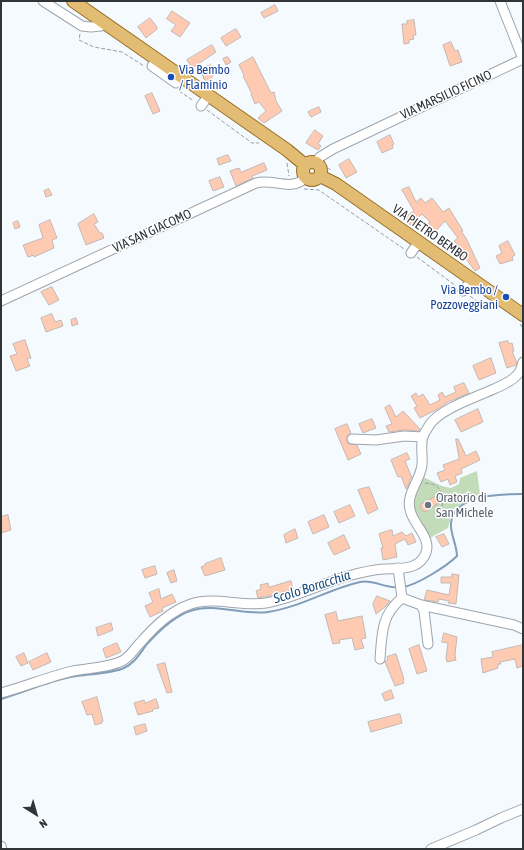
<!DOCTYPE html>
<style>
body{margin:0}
#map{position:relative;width:524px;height:850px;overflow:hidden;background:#f5faff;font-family:"Asap Condensed",sans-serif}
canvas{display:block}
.frame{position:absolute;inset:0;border:2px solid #303437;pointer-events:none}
.north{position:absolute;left:16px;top:794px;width:40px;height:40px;-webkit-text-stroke:3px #fff;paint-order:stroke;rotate:143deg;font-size:11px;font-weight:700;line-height:16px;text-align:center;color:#303437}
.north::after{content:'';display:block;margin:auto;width:14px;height:18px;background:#303437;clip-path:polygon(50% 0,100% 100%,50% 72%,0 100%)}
</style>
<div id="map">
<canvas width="524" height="850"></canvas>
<div class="frame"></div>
<div class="north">N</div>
</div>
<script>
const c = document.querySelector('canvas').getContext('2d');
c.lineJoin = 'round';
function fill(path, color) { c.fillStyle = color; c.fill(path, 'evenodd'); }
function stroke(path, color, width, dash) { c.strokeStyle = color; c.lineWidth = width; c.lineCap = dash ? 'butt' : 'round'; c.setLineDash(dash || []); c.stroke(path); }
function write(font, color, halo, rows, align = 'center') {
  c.font = font + ' "Asap Condensed",sans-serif'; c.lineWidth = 3; c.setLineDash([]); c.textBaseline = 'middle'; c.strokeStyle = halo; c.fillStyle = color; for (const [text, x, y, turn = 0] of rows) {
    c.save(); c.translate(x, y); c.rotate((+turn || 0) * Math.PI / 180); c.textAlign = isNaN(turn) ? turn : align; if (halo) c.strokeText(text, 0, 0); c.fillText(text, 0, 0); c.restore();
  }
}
fill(new Path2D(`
 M477,471L480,494L453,509L448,528L430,538L415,514L412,499L423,477L442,486L451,488L459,484L460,478Z`), '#c2dcba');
stroke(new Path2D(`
 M403,587C417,585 447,566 457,556C457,545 450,534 451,523C454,494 502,494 523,494
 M1,699C24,692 47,682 70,677C86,674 110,674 124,668C135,663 140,653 147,644C157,633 175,616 190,611C215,602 243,616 268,612C301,607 329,589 360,582C373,579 386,589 399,587`), '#829dba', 2);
const building = new Path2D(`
 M275,5L278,11L264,18L261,13Z
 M172,11L190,23L180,37L171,31L176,25L167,19Z
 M150,18L157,27V29L146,38L138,27Z
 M414,20L416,35H413L414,39L409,40V43L404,44L402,24H407V21Z
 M236,29L241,37L226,46L221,38Z
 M451,42L455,51L458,50L462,62L450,66L443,45Z
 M212,45L216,52L192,68L187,60Z
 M226,57H228L231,62L226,65L223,59Z
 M253,57L271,93L274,92L276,101L282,111L264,123L258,118L266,111L259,102L255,104L251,94H252L243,76L244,75L239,65Z
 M211,65L217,72L207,82L203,78L204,77L202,75L206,71L204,68Z
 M152,93L160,111L153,114L145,96Z
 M319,107L321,112L311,117L308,112Z
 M315,130L323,136L318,144L321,146L318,150L306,143Z
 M390,135L394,144L392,145L393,148L382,153L377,142Z
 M228,155L231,161L219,165L217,159Z
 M349,159L357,172L346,178L339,165Z
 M264,163L267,170L252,176L253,178L236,186L230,171L239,168L241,172Z
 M220,177L224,187L213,191L209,181Z
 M409,187L416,202L421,198L425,203L432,198L443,212L449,208L463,231H461L466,238L480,268L475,271L466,259L462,261L457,254L460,252L457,248L459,246L454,241L458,238L445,221L432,235L425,227L430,222L422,214L411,225L403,219L414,211L402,190Z
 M49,189L52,195L46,197L44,191Z
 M94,214L98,222L94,224L100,233H102L104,238L86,245L78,224Z
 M50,220L57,238L52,240L54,248L34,257V255L28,257L23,245L43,238L39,225Z
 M18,221L20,227L15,229L13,223Z
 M508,241L515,255L512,257L513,260L500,264L496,256L502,253L499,246Z
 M52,287L59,300L49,305L41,292Z
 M52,314L55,322L61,320L63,326L46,332L41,318Z
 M76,318L78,324L72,326L71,320Z
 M25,340L31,358L27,359L30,366L16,371L10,356L17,354L13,344Z
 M508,341L509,344L512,343L514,351H512L517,363L516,365L507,368L499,343Z
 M491,358L496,373L479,380L473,366Z
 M464,383L469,393L448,402L438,409L420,418L414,408L417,406L411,396L416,393L418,397L423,394L430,405L440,400L438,395L442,392L445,397L456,392L454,387Z
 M390,405L396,417L403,411L420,429L419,431L404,430L389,432L386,426L392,424L385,408Z
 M478,409L483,422L461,432L455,420Z
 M372,419L376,428L363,433L359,424Z
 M347,424L351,433L347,436V441L349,444L357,445L361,454L348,460L335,429Z
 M456,439H458L466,456L476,451L480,460L461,469L462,473L455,476L457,482L450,485L448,479L441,482L437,473L445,470L443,465L459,459Z
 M407,453L410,459L405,461L412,478L409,480L410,482L406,489L401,476L398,477L391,460Z
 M369,487L378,509L368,514L358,490Z
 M437,496L440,502L425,512L421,509V504Z
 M350,505L355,516L339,523L334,512Z
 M8,515L11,530L1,533V517Z
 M324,515L329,527L313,534L308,522Z
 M295,529L298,538L286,543L284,535Z
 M392,530L393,536L402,532L406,536L412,533L416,542L408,545L405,539L395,544L397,557L383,560L381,548H383L379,534Z
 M444,534L449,544L442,547L436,537Z
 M344,535L350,548L334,555L328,543Z
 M221,558L225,570L205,576L201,567L206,565L205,564Z
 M155,566L157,574L145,578L142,570Z
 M174,570L177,581L171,583L167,573Z
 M452,574L459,575L456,604L448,603L449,601L439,599L438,602L424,600L427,590L449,595L451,583H441V577H452Z
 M291,581L293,589L275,595L258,598L256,591L261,589L260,585L268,583L269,587Z
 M159,589L161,599L172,594L176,602L162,608L163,611L150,617L145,606L153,602L149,593Z
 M377,596L390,601L385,607L376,614L373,604Z
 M336,612L338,621L362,616L366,638L361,639L364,648L355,650L352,638L339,640L340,643L333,644L325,615Z
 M111,623L113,630L98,636L96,628Z
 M444,633L457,637L455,655L456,660L447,662L446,658L448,643L442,642Z
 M117,643L121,652L106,658L103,649Z
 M419,645L427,671L417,674L409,649Z
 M523,645V666L517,668L515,659L500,662L501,664H498V668L483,673L481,659L493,657L492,652Z
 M24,653L28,663L21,666L16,657Z
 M47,653L51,662L33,670L29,662Z
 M396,654L404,679L403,680L404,683L395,686L385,662L388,659L387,657Z
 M165,663L172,692L167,693L157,665Z
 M391,690L394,698L385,701L382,694Z
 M97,697L103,721L101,722L102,723L95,725L92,714L87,715L82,702Z
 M156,699L159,708L153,709V711L138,715L134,703L144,700L145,703Z
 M400,714L402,723L371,732L368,722Z
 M145,724L147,731L136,735L134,727Z`);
fill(building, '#ffcab2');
stroke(building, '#c3b8b3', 1);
const minor = new Path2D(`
 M43,1L82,26L91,27L101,26L103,22
 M500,1L523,59
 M152,66L176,83
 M201,106L209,95
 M315,163L320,157L333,149L523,59
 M411,253L418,243
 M463,291L472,280
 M1,301L256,183C273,178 291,192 305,178
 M352,439L376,440L404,436L423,437
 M402,598L421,605L514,625L523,629
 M421,605L424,611L428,644
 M380,659C382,634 381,615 402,598L398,568
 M1,693C24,687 50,676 73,671C89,668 108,668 122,661C130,657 134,649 140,643C154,627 170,611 191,604C215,596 241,607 266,603C295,598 320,584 348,576C359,573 371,570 383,569C393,568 406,570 415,565C419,563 423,559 425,555C433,540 415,526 411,513C404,495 420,482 422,465C423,456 420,445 423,437C424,433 428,428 430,424C442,408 477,397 496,388C503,385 512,381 517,375C520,372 522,366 523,362
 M1,846L2,849
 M431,849L476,830L501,818L523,809`);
const major = new Path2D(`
 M73,1L287,150L305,165
 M303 171a9 9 0 1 1 18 0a9 9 0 1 1-18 0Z
 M320,176L336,184L523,315`);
stroke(minor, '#9da5ad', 11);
stroke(major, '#996f23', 14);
stroke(new Path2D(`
 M80,34L79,40L94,47L122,52L144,66
 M179,91L194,101
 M207,110L252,143H259
 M287,163L289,176
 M325,163L330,170
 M304,189L319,190L323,193L404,249
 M417,257L456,286
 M470,296L478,302L492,305
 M495,307L500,311
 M520,324L523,328
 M523,343V346
 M425,483C446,484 443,500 441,516`), '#999da2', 1, [4, 2]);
stroke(minor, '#fff', 9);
stroke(major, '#e3bc74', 12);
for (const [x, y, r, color] of [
 [171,77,4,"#1a4fb4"],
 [506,297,4,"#1a4fb4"],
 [428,505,4,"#6b7280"]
]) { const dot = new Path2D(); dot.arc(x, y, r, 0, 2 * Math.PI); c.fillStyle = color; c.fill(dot); stroke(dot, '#fff', 1.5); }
write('13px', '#164399', '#fff', [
 ["Via Bembo",179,70],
 ["/ Flaminio",179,85],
 ["Via Bembo /",498,290,"right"],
 ["Pozzoveggiani",498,305,"right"]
], 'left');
write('13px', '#303437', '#fff', [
 ["VIA MARSILIO FICINO",446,95,-25],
 ["VIA SAN GIACOMO",152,231,-25],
 ["VIA PIETRO BEMBO",430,233,35]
]);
write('13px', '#5b616d', '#fff', [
 ["Oratorio di",436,498],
 ["San Michele",436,513]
], 'left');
write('italic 14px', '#194e7f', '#fff', [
 ["Scolo Boracchia",312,587,-18]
]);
</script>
